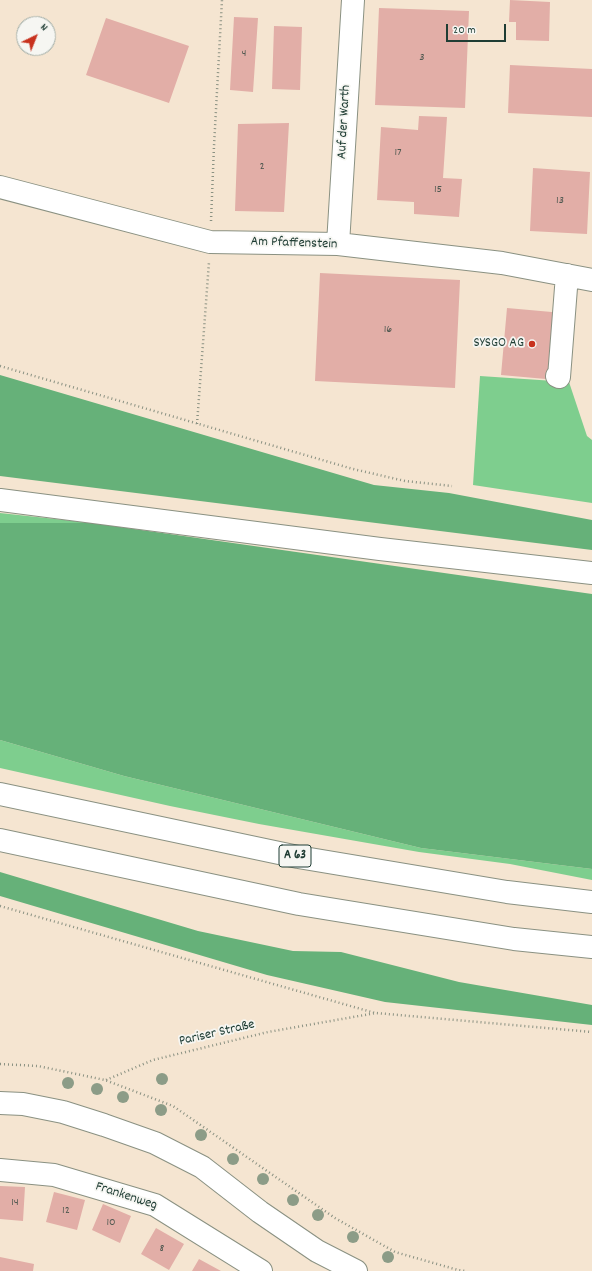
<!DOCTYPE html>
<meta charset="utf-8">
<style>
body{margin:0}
#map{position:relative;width:592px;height:1271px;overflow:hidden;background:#f5e5d1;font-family:Dekko,sans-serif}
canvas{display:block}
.north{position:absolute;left:16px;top:16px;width:40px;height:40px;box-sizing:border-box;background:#f6f6f2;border:1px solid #a0aca6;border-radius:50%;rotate:43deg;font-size:11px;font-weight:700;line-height:16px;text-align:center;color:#1f3d34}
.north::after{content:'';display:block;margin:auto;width:14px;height:18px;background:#c8321e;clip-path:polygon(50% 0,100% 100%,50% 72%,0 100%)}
.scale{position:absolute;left:446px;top:24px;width:60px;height:18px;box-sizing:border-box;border:2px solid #1f3d34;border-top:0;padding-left:5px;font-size:12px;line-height:14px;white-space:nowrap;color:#1f3d34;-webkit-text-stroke:3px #f6f6f2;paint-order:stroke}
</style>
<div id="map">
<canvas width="592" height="1271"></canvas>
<div class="north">N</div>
<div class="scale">20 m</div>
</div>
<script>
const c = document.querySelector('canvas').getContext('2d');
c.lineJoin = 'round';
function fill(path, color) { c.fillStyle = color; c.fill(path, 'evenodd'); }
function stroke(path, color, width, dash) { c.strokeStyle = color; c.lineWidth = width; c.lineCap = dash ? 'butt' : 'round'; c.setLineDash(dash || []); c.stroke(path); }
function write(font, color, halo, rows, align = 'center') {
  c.font = font + ' Dekko,sans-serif'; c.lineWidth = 3.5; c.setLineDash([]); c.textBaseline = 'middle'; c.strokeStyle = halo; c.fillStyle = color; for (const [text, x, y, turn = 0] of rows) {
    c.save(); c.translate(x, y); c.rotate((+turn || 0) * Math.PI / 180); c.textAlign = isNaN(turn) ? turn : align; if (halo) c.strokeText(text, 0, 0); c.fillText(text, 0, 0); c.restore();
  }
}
fill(new Path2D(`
 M480,376L569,382L587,436L592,440V503L473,485Z
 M0,513L92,523H0Z
 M0,740L124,776L421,848L592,869V880L510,864L419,852L259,824L170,806L0,768Z`), '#7ece8e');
fill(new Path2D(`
 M0,375L374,485L449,493L592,520V550L0,476Z
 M0,523H92L592,594V869L421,848L124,776L0,740Z
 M0,872L198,931L293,951L341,952L459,982L592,1005V1025L385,1002L267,975L0,896Z`), '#66b179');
fill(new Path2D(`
 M510,0L550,2L549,41L516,40V22H509Z
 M379,8L469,11L465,108L375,105Z
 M234,17L258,18L253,92L230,90Z
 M106,18L189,46L169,103L86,75Z
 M274,26L302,27L300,90L272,89Z
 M510,65L592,69V117L508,113Z
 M419,116L447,117L443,178L462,179L459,217L414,214V202L377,200L381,127L418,130Z
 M289,123L284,212L235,211L238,124Z
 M533,168L590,172L587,234L530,231Z
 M320,273L460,280L455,388L315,381Z
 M507,308L563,313L557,380L501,375Z
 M0,1186L25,1187L23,1221L0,1219Z
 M54,1192L85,1200L77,1230L46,1222Z
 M103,1204L131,1216L120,1243L92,1230Z
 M156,1228L184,1244L169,1270L141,1254Z
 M0,1257L34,1264L33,1271H0Z
 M199,1259L221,1271H192Z`), '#e2aea7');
const minor = new Path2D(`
 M0,187L210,242L338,244L502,263L592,280
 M338,244L353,0
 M557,376L559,377L567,275
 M0,1170L54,1175L155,1205L261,1271`);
const major = new Path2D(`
 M0,1103L23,1104L63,1112L104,1125L155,1143L202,1167L260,1212L317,1251L356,1271`);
const highway = new Path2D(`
 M0,500L380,549L592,573
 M0,794L298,857L507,892L592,902
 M0,840L299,904L514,939L592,947`);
stroke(minor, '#8a9182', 24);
stroke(major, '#8a9182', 24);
stroke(highway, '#8a9182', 24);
stroke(new Path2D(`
 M211,221L214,146L222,0
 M0,366L353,469L405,481L452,486
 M197,424L209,262
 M0,906L375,1013
 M0,1064L38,1066L105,1080L173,1106L335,1218L395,1252L458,1270L466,1271
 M106,1080L153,1060L268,1032L376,1013L592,1032`), '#8a9182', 2.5, [1, 3]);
stroke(minor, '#fff', 22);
stroke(major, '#fff', 22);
stroke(highway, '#fff', 22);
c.fillStyle = '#8c9c87';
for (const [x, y] of [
 [162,1079],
 [68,1083],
 [97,1089],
 [123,1097],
 [161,1110],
 [201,1135],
 [233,1159],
 [263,1179],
 [293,1200],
 [318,1215],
 [353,1237],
 [388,1257]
]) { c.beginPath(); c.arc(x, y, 6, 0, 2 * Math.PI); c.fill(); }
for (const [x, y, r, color] of [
 [532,344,4,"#c8321e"]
]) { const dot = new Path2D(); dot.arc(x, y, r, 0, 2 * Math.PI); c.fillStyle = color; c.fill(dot); stroke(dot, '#f6f6f2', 1.5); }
write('12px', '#505951', null, [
 ["4",244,54],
 ["3",422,58],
 ["17",398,153],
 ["2",262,167],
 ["15",438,190],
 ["13",560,201],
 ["16",388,330],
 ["14",15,1203],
 ["12",66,1211],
 ["10",111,1223],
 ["8",162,1249]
]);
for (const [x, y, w] of [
 [295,856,32]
]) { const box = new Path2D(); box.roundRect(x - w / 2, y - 11, w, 22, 3); c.fillStyle = '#f6f6f2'; c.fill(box); stroke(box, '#1f3d34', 1); }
write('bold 13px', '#1f3d34', null, [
 ["A 63",295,856]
]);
write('14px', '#1f3d34', '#f6f6f2', [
 ["Auf der Warth",345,122,-87],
 ["Am Pfaffenstein",294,244,2],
 ["Pariser Straße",217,1034,-13],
 ["Frankenweg",126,1197,18]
]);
write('14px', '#1f3d34', '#f6f6f2', [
 ["SYSGO AG",524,344]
], 'right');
</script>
